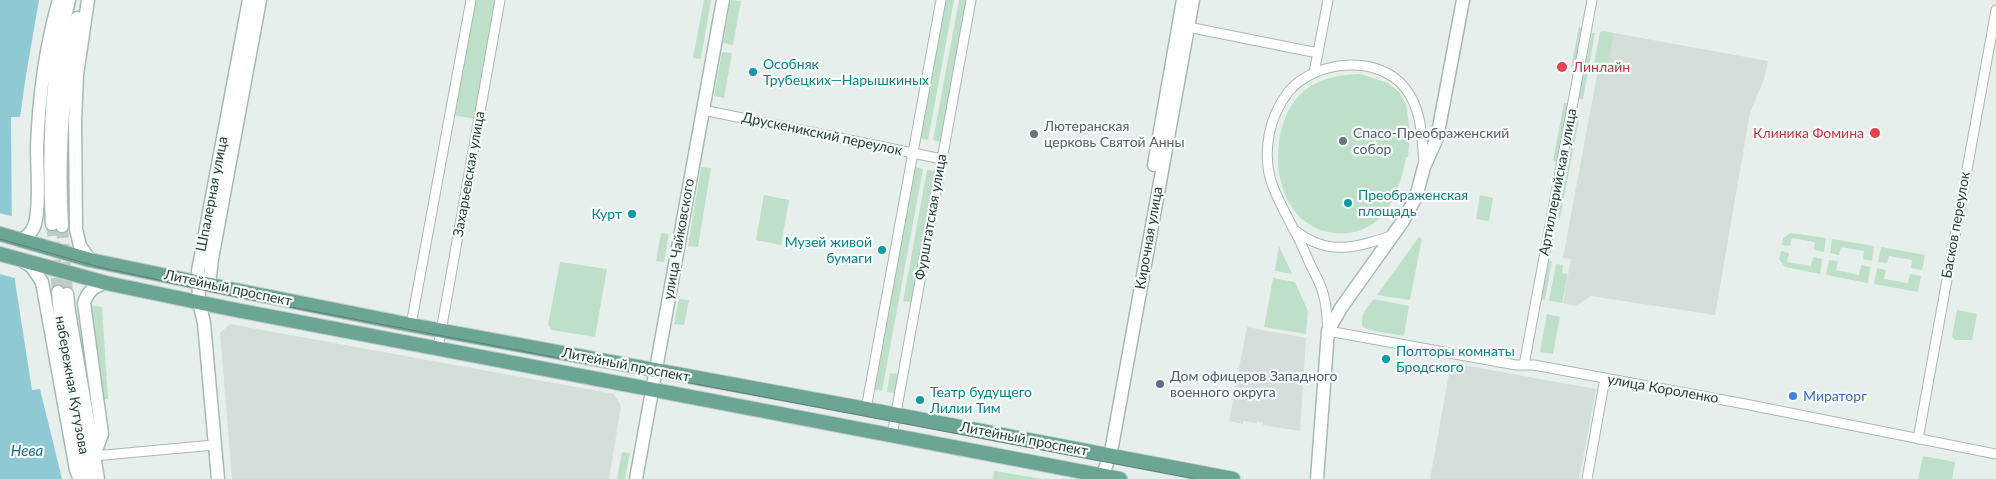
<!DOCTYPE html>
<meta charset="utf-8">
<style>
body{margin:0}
canvas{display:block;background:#e6efeb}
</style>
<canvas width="1996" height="479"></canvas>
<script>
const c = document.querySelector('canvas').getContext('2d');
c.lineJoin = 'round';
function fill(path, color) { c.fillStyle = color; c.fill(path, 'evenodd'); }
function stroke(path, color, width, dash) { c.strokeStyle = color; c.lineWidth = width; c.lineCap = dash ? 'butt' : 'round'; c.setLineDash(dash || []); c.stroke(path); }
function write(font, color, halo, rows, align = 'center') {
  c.font = font + ' Lato,sans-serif'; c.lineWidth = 4.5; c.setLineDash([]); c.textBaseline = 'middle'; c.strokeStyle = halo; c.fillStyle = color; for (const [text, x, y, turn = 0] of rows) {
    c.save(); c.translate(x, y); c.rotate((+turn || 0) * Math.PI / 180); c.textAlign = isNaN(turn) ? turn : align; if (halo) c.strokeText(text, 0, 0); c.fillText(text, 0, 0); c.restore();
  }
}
fill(new Path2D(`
 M1614,33L1768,61L1764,79L1750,113L1715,315L1591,296L1576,306L1563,303L1571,259L1563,258L1596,80L1598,69L1607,71Z
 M230,324L614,394L621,406L609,479H232L220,333Z
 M1247,327L1306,338L1300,431L1263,425V422L1257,421V423L1243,421V424L1229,421Z
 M1451,363L1596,389L1579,479H1430Z`), '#d4dfda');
fill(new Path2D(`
 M476,0H495L474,119L454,115Z
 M704,0H711L701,59L693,58Z
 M731,0L741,1L733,45L723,43Z
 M945,0H954L928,140L920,138Z
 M959,0H967L941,142L933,140Z
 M1579,27L1582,28L1574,68L1571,67Z
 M1603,31L1614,33L1608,67L1594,64L1600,32Z
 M1592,33H1595L1583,99H1579Z
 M722,52L732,53L724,98L714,96Z
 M1360,74L1388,83L1399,92L1406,104L1410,132L1408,157H1406C1399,197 1382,238 1333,233C1320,231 1306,225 1297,214C1283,197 1277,175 1278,154C1281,101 1307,75 1360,74Z
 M1564,103H1568L1557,162L1553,161Z
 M1577,114H1580L1560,218H1557Z
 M701,167L711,168L698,247L688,246Z
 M915,167L923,169L882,391L874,389Z
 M927,170L935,171L911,302L903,301Z
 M764,195L789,200L781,245L756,240Z
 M1480,195L1493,198L1489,221L1476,219Z
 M661,233L669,234L664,262L656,261Z
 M1791,233L1826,238L1824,252L1814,250L1815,242L1792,238L1790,246L1782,245L1783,238Z
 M1419,237L1422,238L1410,300L1377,295Z
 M1832,239L1874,246L1872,261L1863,259L1864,251L1841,247L1839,255L1830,253Z
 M1279,246L1292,274L1275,271Z
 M1881,247L1925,255L1922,270L1911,268L1912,260L1889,256L1887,263L1878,262Z
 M1781,251L1789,253L1787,262L1811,266L1813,257L1822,259L1820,274L1785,267L1779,259Z
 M1829,260L1838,261L1836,270L1859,275L1861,265L1870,267L1868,283L1826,275Z
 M1549,261H1552L1545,300L1541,299Z
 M560,262L607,269L595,337L552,330L548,325Z
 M1556,264L1563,265L1562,273L1568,274L1562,303L1549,301Z
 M1877,268L1886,270L1884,279L1908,283L1910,274L1921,276L1918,292L1874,284Z
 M1273,278L1295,282L1308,311L1306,334L1264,327Z
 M679,299L689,300L684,325L674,324Z
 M1374,299L1409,306L1404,336L1369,330L1363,327C1359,315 1367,308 1374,299Z
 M89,305L102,307L108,399H103Z
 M1957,310L1977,314L1972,340H1955L1952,337Z
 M1547,314L1560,317L1553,354L1540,352Z
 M890,373L898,374L895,393L887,392Z
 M622,452L630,453L625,479H617Z
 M1923,456L1955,462L1952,479H1918Z
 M994,471H995L1042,479H993Z`), '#bfe0c8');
fill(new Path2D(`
 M0,0H39L26,75L20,117H11L12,247L15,281L32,390L40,389L62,479H0Z`), '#8ec9d4');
fill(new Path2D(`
 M0,213L14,217L18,279L0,274Z`), '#e6efeb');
stroke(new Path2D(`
 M52,224L58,292
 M62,226L67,294`), '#bfccc8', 12, [12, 6]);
const street = new Path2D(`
 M1188,27L1318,53
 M1314,73L1328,0
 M703,110L942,159
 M1424,164C1422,138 1422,109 1405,88C1378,54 1316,60 1289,91C1279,104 1272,119 1269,135C1262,176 1276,194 1293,228C1300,240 1305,253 1311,266C1316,276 1322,286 1324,297C1327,308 1327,320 1328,331L1516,365H1534L1745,404L1996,454
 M1296,231C1329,257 1357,247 1394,235
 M411,325L471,0
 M438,348L500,0
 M1524,365L1592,0
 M866,409L941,0
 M892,435L971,0
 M1918,439L1996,10
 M94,456L214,445
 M1587,479L1605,378`);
const secondary = new Path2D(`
 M88,0L77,75L75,121L76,229L80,246L90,260
 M1154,165L1183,0
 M52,224C48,150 50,73 69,0
 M62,226C58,156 62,86 77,18
 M21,240C30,235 35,229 36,219C40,196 37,171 37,147C39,96 45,48 59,0
 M23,261L32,267L42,282L76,470L80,479
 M209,284L212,259L260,0
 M58,292L60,314L88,479
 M67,294L69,312L98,479
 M94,456L102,434L84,303C88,291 94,286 106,283
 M1102,476L1110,456L1113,441L1193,0
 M218,479L204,323L199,301L198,271L249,0
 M636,479L723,0
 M1317,479L1328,331L1341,308L1403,221L1416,197L1424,167L1437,138L1463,0`);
const primary = new Path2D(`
 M0,234L90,260L235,290L411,325L866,409L1233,479
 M0,254L106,283L231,309L1120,479`);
stroke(street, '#a8b8b2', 11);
stroke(secondary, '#a4bbb3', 15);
stroke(primary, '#c2cac8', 16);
stroke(street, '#fff', 9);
stroke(secondary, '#fff', 12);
stroke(primary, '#6aa596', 14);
stroke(new Path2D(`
 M0,239L99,267L233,296L1195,479`), '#5f7d75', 1);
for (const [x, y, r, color] of [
 [1562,67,6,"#e0444e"],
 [753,72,5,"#0f9aa8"],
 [1875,133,6,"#e0444e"],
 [1034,134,5,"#6b7280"],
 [1343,141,5,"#6b7280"],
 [1348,203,5,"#0f9aa8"],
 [632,214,5,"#0f9aa8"],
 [882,250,5,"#0f9aa8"],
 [1386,359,5,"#0f9aa8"],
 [1160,384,5,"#5c6f8a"],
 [1793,396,5,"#3f7fe0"],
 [920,400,5,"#0f9aa8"]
]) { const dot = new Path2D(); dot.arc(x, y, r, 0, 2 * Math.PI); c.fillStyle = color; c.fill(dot); stroke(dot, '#f7fbf9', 2); }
write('14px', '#0d838f', '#f7fbf9', [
 ["Особняк",763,64],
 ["Трубецких—Нарышкиных",763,80],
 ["Преображенская",1358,195],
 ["площадь",1358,211],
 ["Курт",622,214,"right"],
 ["Музей живой",872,242,"right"],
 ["бумаги",872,258,"right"],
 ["Полторы комнаты",1396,351],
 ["Бродского",1396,367],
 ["Театр будущего",930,392],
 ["Лилии Тим",930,408]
], 'left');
write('14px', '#be3a42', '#f7fbf9', [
 ["Линлайн",1573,67],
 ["Клиника Фомина",1864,133,"right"]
], 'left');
write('14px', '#5b616d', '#f7fbf9', [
 ["Лютеранская",1044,126],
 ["церковь Святой Анны",1044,142],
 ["Спасо-Преображенский",1353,133],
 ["собор",1353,149]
], 'left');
write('14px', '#24423a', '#f7fbf9', [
 ["Друскеникский переулок",822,134,12],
 ["Захарьевская улица",469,174,-80],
 ["Артиллерийская улица",1558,182,-79],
 ["Шпалерная улица",212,194,-79],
 ["Фурштатская улица",931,217,-80],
 ["Басков переулок",1956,225,-80],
 ["Кирочная улица",1149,238,-80],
 ["улица Чайковского",679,239,-80],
 ["Литейный проспект",228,288,12],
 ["Литейный проспект",626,365,11],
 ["набережная Кутузова",72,385,80],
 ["улица Короленко",1663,389,10],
 ["Литейный проспект",1024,439,11]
]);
write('14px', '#4e5e75', '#f7fbf9', [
 ["Дом офицеров Западного",1170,376],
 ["военного округа",1170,392]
], 'left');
write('14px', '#366cbe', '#f7fbf9', [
 ["Мираторг",1803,396]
], 'left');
write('italic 15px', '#1c6f80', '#f7fbf9', [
 ["Нева",27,451]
]);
</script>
